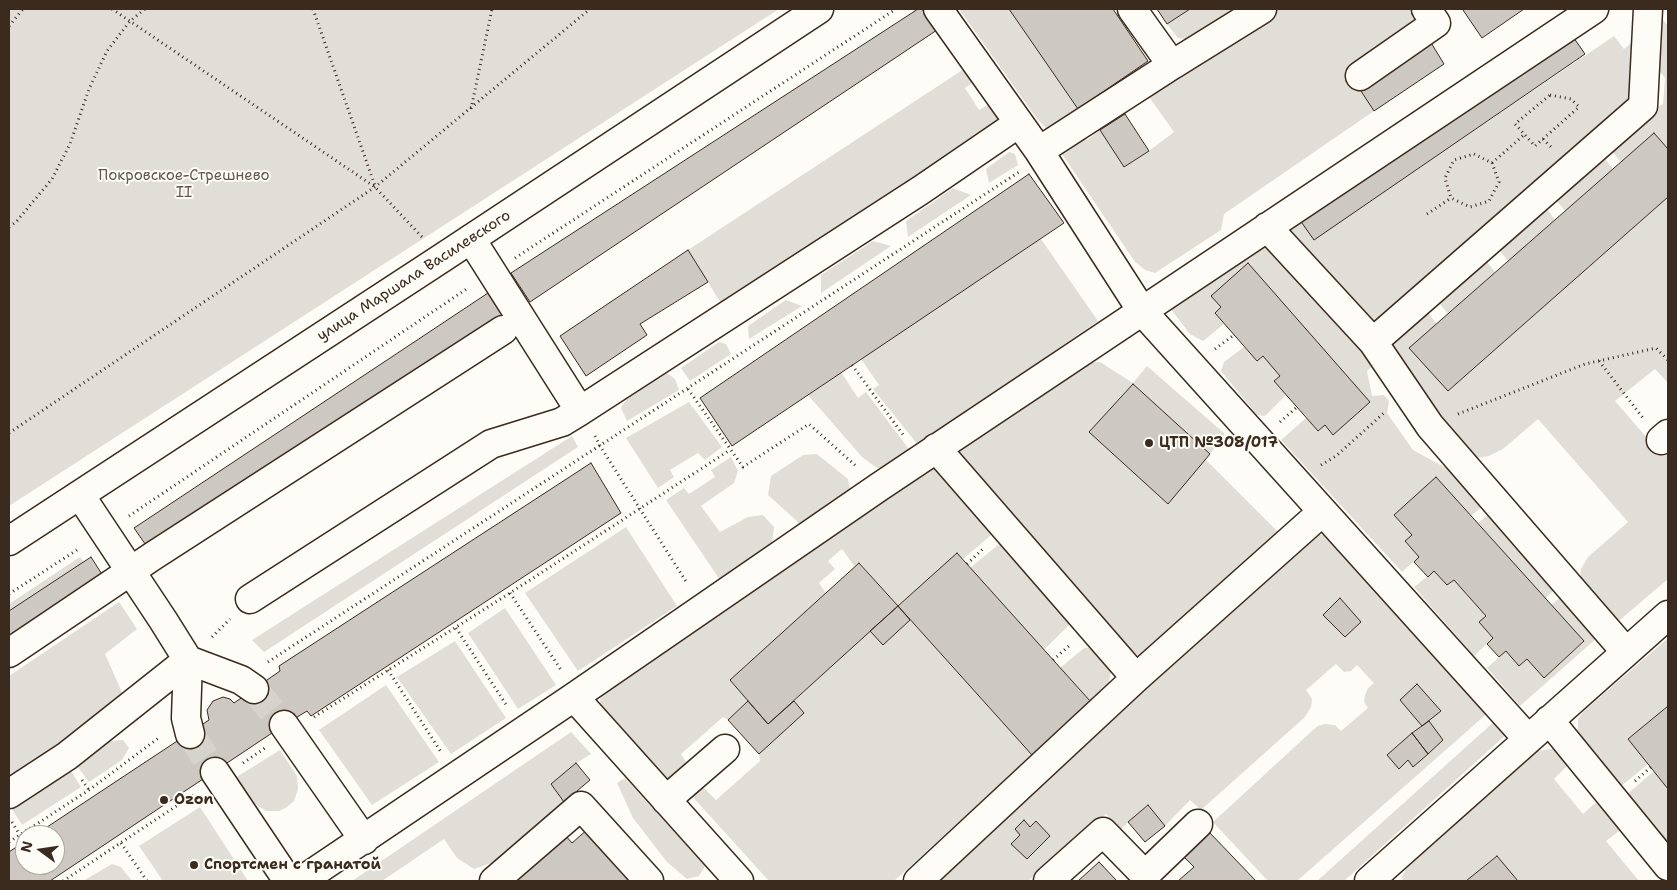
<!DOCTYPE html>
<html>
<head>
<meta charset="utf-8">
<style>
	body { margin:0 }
	#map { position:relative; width:1677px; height:890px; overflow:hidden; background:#fdfcf7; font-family:"Shantell Sans",sans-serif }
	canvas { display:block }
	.frame { position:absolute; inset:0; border:10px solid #3b2a1e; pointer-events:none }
	.north { position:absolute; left:15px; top:825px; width:50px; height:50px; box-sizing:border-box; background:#fdfcf7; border:1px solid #afa8a0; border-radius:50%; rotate:284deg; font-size:14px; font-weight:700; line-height:20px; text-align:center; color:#3b2a1e }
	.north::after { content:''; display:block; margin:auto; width:18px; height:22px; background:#3b2a1e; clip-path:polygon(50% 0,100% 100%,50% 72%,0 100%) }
</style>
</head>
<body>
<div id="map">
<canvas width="1677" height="890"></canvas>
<div class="frame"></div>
<div class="north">N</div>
</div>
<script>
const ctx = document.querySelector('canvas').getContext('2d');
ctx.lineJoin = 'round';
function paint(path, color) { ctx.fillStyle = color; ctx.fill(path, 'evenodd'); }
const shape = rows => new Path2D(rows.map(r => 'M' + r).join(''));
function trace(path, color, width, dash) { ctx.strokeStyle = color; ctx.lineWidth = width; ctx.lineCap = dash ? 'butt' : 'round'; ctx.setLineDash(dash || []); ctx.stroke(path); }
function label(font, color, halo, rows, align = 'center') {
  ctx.font = font + ' "Shantell Sans",sans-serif'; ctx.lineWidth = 4; ctx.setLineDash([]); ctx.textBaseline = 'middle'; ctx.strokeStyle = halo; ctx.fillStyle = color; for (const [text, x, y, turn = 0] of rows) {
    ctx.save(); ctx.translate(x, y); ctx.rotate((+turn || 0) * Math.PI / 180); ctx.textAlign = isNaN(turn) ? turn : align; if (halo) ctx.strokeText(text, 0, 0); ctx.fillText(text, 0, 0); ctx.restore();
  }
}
const green = shape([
	[9,9,779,9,9,506],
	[959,9,1009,9,1078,109,1144,64,1138,75,1060,126,1047,129,1037,119],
	[1190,9,1231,9,1231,10,1189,40,1178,38,1167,24],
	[1279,9,1414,9,1416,13,1415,24,1359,88,1374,111,1224,214,1221,230,1155,273,1145,270,1135,262,1062,154,1066,145,1083,135,1087,140,1100,130,1124,167,1149,151,1174,132,1147,94],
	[1661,17,1668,26,1668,149,1654,133,1621,162,1610,149,1644,114,1663,104,1665,78,1653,63],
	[1614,36,1624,49,1636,39,1631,102,1374,325,1286,226,1297,216,1314,239],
	[964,69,979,78,965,88,979,110,996,100,1004,110,999,122,722,305,688,250],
	[1009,152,1015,154,1018,165,989,183,986,169],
	[1601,154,1613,169,1565,211,1553,196],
	[953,188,971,195,908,237,906,221],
	[1668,197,1668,383,1655,369,1615,401,1661,454,1668,448,1668,579,1614,625,1580,579,1581,569,1588,557,1628,522,1538,419,1503,449,1489,456,1475,458,1461,449,1389,350,1395,331,1423,307,1437,324,1410,348,1448,391],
	[1544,205,1555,220,1508,261,1496,246],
	[1263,237,1373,357,1374,365,1367,371,1372,396,1384,395,1389,401,1387,413,1413,450,1455,473,1483,506,1471,516,1436,478,1412,535,1405,542,1419,557,1402,572,1281,440,1306,418,1318,431,1325,425,1333,435,1370,402,1211,296,1221,307,1215,313,1224,324,1203,341,1190,334,1164,300],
	[1041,239,1098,321,918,445,873,389,879,385,861,359],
	[873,241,891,246,821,293,821,275],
	[1483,257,1495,272,1448,314,1436,299],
	[786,300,802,306,749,339,748,326],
	[719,342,726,344,731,354,690,381,681,368],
	[1244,347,1257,361,1263,356,1280,376,1274,381,1286,395,1265,416,1257,415,1221,371,1224,362],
	[1100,362,1133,383,1147,366,1225,434,1210,454,1133,384,1089,432,1168,504,1205,459,1279,533,1141,658,1129,648,952,449,1083,363],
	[841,372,858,398,866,392,911,452,889,467,877,468,862,457,808,395],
	[667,373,675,379,679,390,627,421,621,408,626,400],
	[689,402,722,447,705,460,698,453,670,470,674,477,658,488,626,438],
	[572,436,578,447,264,652,252,640],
	[817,454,848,479,851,494,813,521,799,523,768,495,771,476,803,455],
	[731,457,738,471,734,483,701,506,720,532,748,517,763,515,774,527,772,543,720,580,666,500,684,488,689,494,715,477,711,470],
	[932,465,944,467,997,530,963,559,957,554,898,606,860,563,855,567,842,549,828,561,835,569,819,583,826,593,730,680,748,701,728,720,723,717,681,754,687,764,683,776,671,781,659,777,606,715,600,703,601,692],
	[1490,513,1555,589,1545,599,1478,523],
	[626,527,677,606,578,671,525,593],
	[1316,534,1333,537,1490,711,1297,881,1268,881,1213,822,1313,730,1318,726,1325,724,1335,725,1341,731,1368,708,1364,702,1365,695,1368,688,1374,683,1357,665,1351,671,1344,672,1336,664,1306,690,1312,699,1311,707,1305,717,1201,810,1190,800,1165,826,1147,805,1121,829,1106,814,1028,881,934,881],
	[1004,540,1075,619,1044,650,970,568],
	[80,557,84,562,9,611,9,604],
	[1434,571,1447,585,1454,580,1486,616,1479,622,1493,638,1474,656,1414,587],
	[1562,596,1598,637,1520,706,1487,668,1506,651,1519,666,1527,659,1544,677,1584,642,1551,605],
	[119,602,137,629,105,654,124,697,110,710,9,778,9,676],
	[505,608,556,685,518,709,468,633],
	[910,620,1032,755,894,881,769,881,691,795,702,786,716,800,760,761,759,754,804,713,794,701,870,631,883,645],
	[1668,638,1668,706,1628,739,1648,764,1619,788,1578,734,1578,719,1583,712],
	[455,641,506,718,451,754,397,677],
	[1096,647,1112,665,1108,687,1091,702,1060,668,1084,648],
	[386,685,439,762,372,805,319,730],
	[1497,719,1509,732,1344,881,1317,881],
	[571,732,591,754,576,763,551,784,564,802,497,861,474,869,457,858,444,839,382,881,352,881],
	[123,740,129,748,122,760,89,782,75,763,109,741],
	[1556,748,1572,761,1554,779,1583,814,1595,803,1604,800,1624,824,1619,831,1606,841,1639,881,1518,881,1497,856,1466,881,1403,881,1402,877,1406,869,1538,751],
	[280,750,297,776,298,789,294,801,287,807,279,811,266,811,255,804,235,778],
	[69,768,81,787,22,825,10,806],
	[1654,771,1668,789,1668,851,1625,796],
	[625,778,705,866,699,876,687,879,667,862,633,818,617,783],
	[200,807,248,881,163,881,139,846],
	[112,864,121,867,132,881,83,881]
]);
const building = shape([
	[918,9,922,9,937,30,530,302,511,273,918,9],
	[1009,9,1113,9,1148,61,1078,109,1009,9],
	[1157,9,1190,9,1167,24,1157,9],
	[1466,9,1524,9,1482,38,1463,10,1466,9],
	[1569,31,1585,54,1314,240,1297,216,1569,31],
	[1430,41,1444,64,1374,111,1359,88,1430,41],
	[1125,114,1149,151,1124,167,1100,130,1125,114],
	[1654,133,1668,149,1668,197,1448,391,1409,348,1654,133],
	[1029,174,1064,223,732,446,700,398,1029,174],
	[688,250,708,282,640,324,647,335,586,376,560,336,688,250],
	[1248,263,1370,402,1333,435,1325,425,1318,431,1274,381,1280,376,1263,356,1257,361,1215,313,1221,307,1211,296,1248,263],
	[488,293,504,317,150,551,134,528,488,293],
	[1133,384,1210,454,1168,504,1089,432,1133,384],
	[591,463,621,513,311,716,307,711,284,725,50,881,9,881,9,852,25,841,25,865,55,865,55,835,35,835,209,720,207,710,213,701,223,697,230,699,234,703,280,671,279,666,591,463],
	[1436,477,1584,641,1544,678,1527,659,1519,666,1506,651,1499,657,1487,644,1493,638,1479,622,1486,616,1454,580,1447,585,1434,571,1428,577,1414,562,1419,557,1405,541,1412,535,1394,515,1436,477],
	[957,553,1091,702,1032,755,898,606,957,553],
	[91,557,105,579,9,642,9,611,91,557],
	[859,563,898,606,768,724,730,680,859,563],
	[1340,598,1361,622,1345,637,1323,615,1340,598],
	[898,606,910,620,883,645,870,631,898,606],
	[1417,684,1441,711,1422,726,1400,700,1417,684],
	[748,701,768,724,794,701,804,713,759,754,728,720,748,701],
	[1668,706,1668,789,1628,739,1668,706],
	[1429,721,1443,740,1428,754,1412,733,1429,721],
	[1412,733,1428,754,1413,767,1408,760,1399,769,1387,755,1412,733],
	[576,763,590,780,564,802,551,784,576,763],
	[1148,805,1165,826,1145,842,1128,822,1148,805],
	[1024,820,1030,827,1036,821,1050,836,1027,859,1011,844,1020,835,1015,829,1024,820],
	[589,828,636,881,511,881,564,834,572,843,589,828],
	[1210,833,1256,881,1178,881,1194,867,1184,857,1210,833],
	[1497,856,1518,881,1466,881,1497,856],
	[1099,862,1117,881,1078,881,1099,862]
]);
const minorTunnel = shape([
	[254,689,284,725],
	[190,734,215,772]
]);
const path = shape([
	[112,9,375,187,422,237],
	[313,9,375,186],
	[9,26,23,9],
	[1550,95,1571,99,1579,107,1535,146,1515,124,1550,95],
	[471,109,492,9],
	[1543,139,1552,148],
	[1474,154,1492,163,1499,182,1489,201,1470,207,1451,198,1445,178,1454,160,1474,154],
	[1492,163,1525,134],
	[1427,214,1451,198],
	[9,227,16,222,52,179,70,144,89,89,107,51,130,21,145,9],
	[515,258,896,9],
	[1215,349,1234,335],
	[1599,361,1643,418],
	[852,365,904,436],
	[688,389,743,467,809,424,856,466],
	[1458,414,1585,364,1656,348,1668,360],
	[1280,422,1297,407],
	[9,433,375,187,590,9],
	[595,436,600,446,687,583],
	[1321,465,1336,456,1385,412],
	[129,516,468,288],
	[967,564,985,547],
	[510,593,561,670],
	[9,594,80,548],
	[456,628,507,706],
	[212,637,230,619],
	[1053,660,1070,645],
	[268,662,1019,172],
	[388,670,441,752],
	[314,717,510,593,730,450],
	[243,763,265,748],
	[82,780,89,790],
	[1635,781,1651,767],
	[12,822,20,835],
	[9,842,89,790,160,737],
	[121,843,147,881],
	[63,881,196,793]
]);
const minor = shape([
	[938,9,1039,151,1142,311,1528,739],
	[1132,9,1172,65,1262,9],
	[1360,76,1436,23,1426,9],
	[1039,151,1172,65],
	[1267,227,1373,342,1430,426,1626,652],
	[471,239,580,411,921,190,1019,123],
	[1373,342,1643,106,1648,9],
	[1661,440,1668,434],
	[936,448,1136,678],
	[80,495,163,620,188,660,186,718,190,734],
	[250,599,491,444,562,422,580,411],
	[9,653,153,556,503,330],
	[188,660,241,680,254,689],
	[574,697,739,881],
	[1549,720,1668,866],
	[284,725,364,840],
	[215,772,288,881],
	[9,794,67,756,188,660],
	[666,800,725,749],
	[301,881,574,697,879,487,1594,9],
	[494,881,581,806,649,881],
	[918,881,1136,678,1322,512],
	[1048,881,1103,832,1145,875,1198,824],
	[1369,881,1668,615]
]);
const major = shape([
	[9,541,442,258,819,9]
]);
const markers = [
	[1149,443,5,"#3b2a1e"],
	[164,800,5,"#3b2a1e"],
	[194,865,5,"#3b2a1e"]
];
const parkNames = [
	["Покровское-Стрешнево",184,176],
	["II",184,193]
];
const streetNames = [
	["улица Маршала Василевского",414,276,-33]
];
const poiNames = [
	["ЦТП №308/017",1159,443],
	["Ozon",174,800],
	["Спортсмен с гранатой",204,865]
];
paint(green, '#e1ded7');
paint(building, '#cdc8c2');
trace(building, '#3b2a1e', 1);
trace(minorTunnel, '#d6d2cc', 28, [28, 14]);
trace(minor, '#3b2a1e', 31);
trace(major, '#3b2a1e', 31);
trace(path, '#3b2a1e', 3, [1, 4]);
trace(minor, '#fdfcf7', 28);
trace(major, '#fdfcf7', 28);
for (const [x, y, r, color] of markers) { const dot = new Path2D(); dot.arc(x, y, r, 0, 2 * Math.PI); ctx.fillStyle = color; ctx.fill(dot); trace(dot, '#fdfcf7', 2); }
label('15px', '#64574c', '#fdfcf7', parkNames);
label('15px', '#3b2a1e', '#fdfcf7', streetNames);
label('bold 15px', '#3b2a1e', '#fdfcf7', poiNames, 'left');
</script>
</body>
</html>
